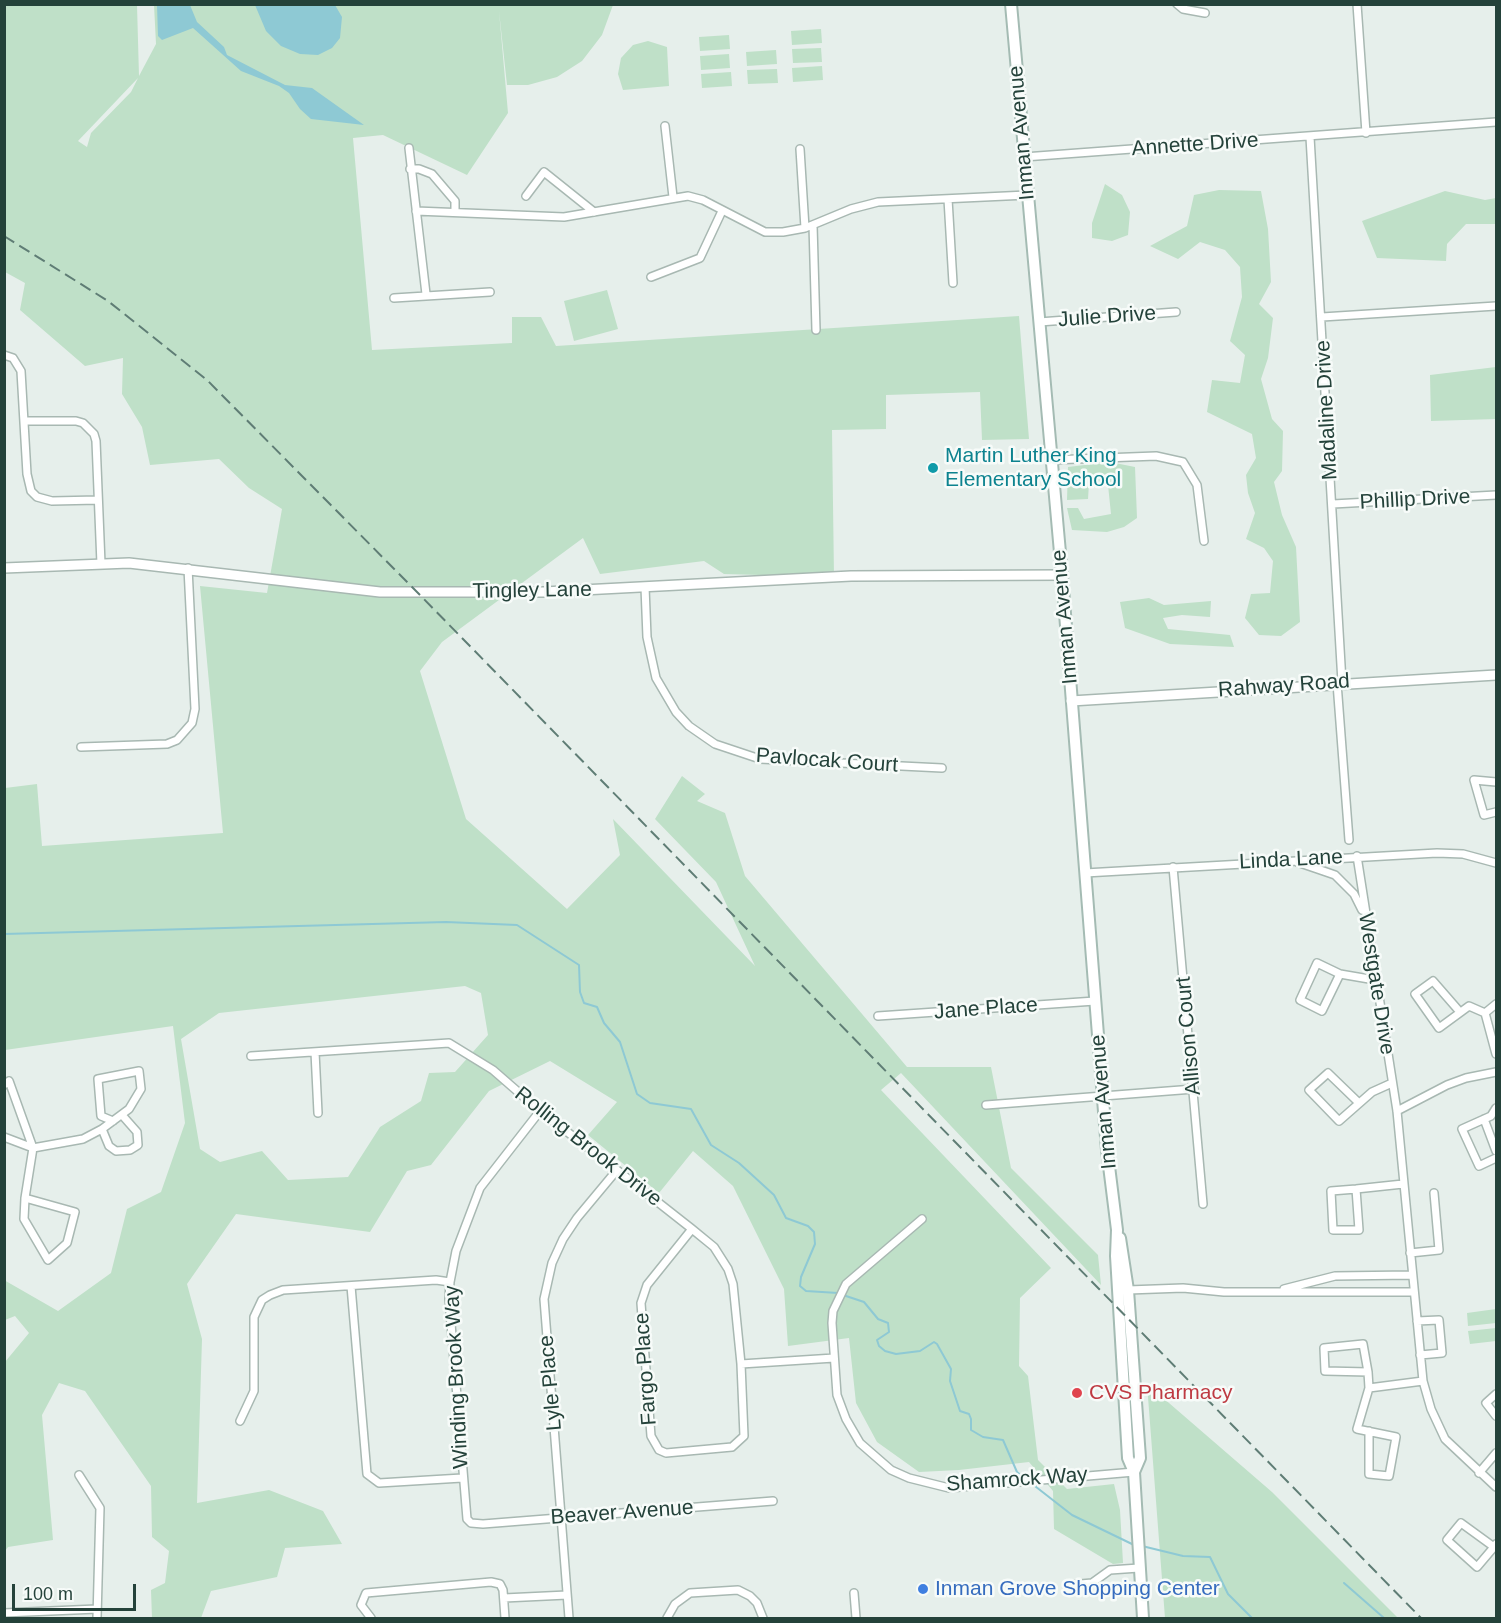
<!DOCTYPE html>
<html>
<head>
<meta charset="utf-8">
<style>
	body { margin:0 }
	#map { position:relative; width:1501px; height:1623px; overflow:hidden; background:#e6efeb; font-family:Helvetica,sans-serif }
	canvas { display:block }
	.frame { position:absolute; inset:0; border:6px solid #24423a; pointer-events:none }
	.scale { position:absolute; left:12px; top:1584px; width:124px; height:27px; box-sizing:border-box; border:3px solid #24423a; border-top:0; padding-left:8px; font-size:18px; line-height:21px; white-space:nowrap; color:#24423a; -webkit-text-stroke:4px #f7fbf9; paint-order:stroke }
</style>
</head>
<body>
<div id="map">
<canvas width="1501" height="1623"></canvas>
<div class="frame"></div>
<div class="scale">100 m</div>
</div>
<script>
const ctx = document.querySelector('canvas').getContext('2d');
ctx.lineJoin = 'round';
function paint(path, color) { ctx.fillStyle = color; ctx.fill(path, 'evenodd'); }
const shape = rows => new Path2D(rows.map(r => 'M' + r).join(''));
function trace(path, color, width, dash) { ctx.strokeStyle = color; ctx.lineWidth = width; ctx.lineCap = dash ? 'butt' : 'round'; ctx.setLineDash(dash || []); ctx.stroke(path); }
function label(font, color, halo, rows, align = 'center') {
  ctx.font = font + ' Helvetica,sans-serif'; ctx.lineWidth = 5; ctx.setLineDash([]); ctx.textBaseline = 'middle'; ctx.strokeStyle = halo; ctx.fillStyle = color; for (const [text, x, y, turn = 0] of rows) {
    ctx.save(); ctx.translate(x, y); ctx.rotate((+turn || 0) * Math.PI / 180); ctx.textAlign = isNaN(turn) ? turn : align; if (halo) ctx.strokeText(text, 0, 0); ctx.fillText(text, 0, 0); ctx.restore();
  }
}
const green = shape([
	[5,5,137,5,139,76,156,44,154,5,613,5,602,35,582,61,557,77,528,85,507,85,499,11,508,113,467,175,383,135,353,138,372,350,512,343,512,317,541,317,556,346,1019,316,1029,439,982,440,980,392,886,395,886,429,832,430,834,577,724,574,704,561,600,574,583,538,442,642,420,671,466,819,567,909,620,855,613,819,755,966,716,882,655,819,682,776,705,794,697,801,725,813,745,876,907,1067,991,1067,1011,1168,1098,1255,1101,1285,901,1073,881,1090,1051,1268,1020,1298,1019,1366,1028,1376,1038,1460,1067,1489,1114,1484,1120,1510,1123,1563,1113,1564,1054,1529,1053,1491,1029,1462,959,1470,919,1472,877,1442,856,1403,849,1338,788,1346,784,1289,733,1186,693,1151,659,1193,588,1135,617,1102,550,1061,489,1091,431,1165,407,1171,370,1232,236,1214,187,1284,202,1339,197,1503,269,1490,323,1511,342,1544,285,1548,277,1577,211,1591,201,1618,152,1618,151,1590,165,1583,169,1551,152,1537,151,1486,85,1391,59,1383,42,1415,53,1540,8,1547,5,1551,5,1362,29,1333,15,1316,5,1320,4,1280,58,1311,111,1273,127,1209,161,1192,185,1123,173,1026,5,1050,5,788,37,784,42,846,223,833,200,586,267,593,282,509,249,488,219,459,150,465,142,427,122,394,123,358,85,366,20,310,25,283,5,272],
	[138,78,131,92,91,133,87,147,78,141],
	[465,986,481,993,488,1035,455,1072,429,1073,421,1101,380,1127,348,1177,288,1180,262,1151,220,1162,200,1149,181,1039,219,1013],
	[821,29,822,43,792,45,791,31],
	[729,35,730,49,700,51,699,37],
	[648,41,667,47,669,86,623,90,618,74,621,58,633,45],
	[821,48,822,62,793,63,792,49],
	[776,50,777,64,747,66,746,52],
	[729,54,730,68,701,70,700,56],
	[822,66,823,80,793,82,792,68],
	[777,69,778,83,748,84,747,70],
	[731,72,732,86,702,88,701,74],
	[1105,184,1122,195,1130,212,1128,235,1112,241,1092,238,1092,223],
	[1219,190,1261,191,1268,229,1271,282,1259,304,1273,318,1268,358,1261,379,1272,419,1283,431,1282,471,1274,482,1282,515,1296,547,1300,622,1281,636,1259,635,1245,618,1251,594,1270,593,1273,561,1264,548,1246,539,1255,513,1248,493,1246,475,1256,458,1252,434,1207,412,1212,380,1240,383,1245,355,1230,341,1242,297,1240,267,1225,250,1200,242,1178,259,1150,246,1187,226,1194,195],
	[1445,191,1485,200,1496,198,1496,224,1466,224,1447,244,1446,261,1377,258,1362,221],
	[607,290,618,329,574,341,564,301],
	[1496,367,1496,419,1431,421,1430,375],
	[1110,462,1135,467,1137,518,1124,527,1107,532,1072,530,1067,508,1078,508,1084,519,1111,514,1108,485,1103,481,1089,483,1088,499,1067,500,1068,467],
	[1149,598,1164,605,1211,601,1210,617,1182,615,1163,618,1168,629,1230,635,1234,647,1170,644,1125,628,1120,602],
	[1496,1309,1496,1323,1468,1326,1467,1313],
	[1496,1328,1496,1341,1470,1344,1468,1331],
	[1147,1384,1272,1492,1398,1618,1165,1618]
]);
const water = shape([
	[157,5,190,5,197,22,224,47,227,55,285,85,312,88,364,125,311,119,300,109,289,93,279,86,241,71,193,28,162,40,158,36],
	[255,5,335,5,342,17,340,38,332,48,318,55,300,54,281,46,266,31]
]);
const stream = shape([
	[4,934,446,922,517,925,579,965,580,992,584,1003,597,1007,604,1023,620,1042,637,1094,650,1103,691,1109,711,1145,739,1163,774,1195,786,1218,808,1226,814,1232,815,1244,801,1277,800,1286,806,1291,838,1293],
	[843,1295,864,1302,878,1319,888,1323,889,1332,877,1340,879,1346,885,1351,896,1354,920,1351,934,1342,937,1344,951,1369,950,1381,960,1411,969,1414,971,1419,971,1430,983,1437,1003,1440,1017,1472,1027,1480],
	[1031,1483,1072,1515,1134,1545],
	[1142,1546,1183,1556,1210,1557,1228,1594,1252,1618],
	[1344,1583,1384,1618]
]);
const minor = shape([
	[1177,4,1183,9,1205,13],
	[1357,4,1366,133],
	[665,126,673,197],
	[1310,137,1342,682],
	[409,148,426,294],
	[800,149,805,228],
	[1024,157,1496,122],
	[410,169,419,169,432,174,455,201,455,212],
	[526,196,544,172,594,212],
	[948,199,953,283],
	[416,211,564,217,688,196,703,200,765,232,783,232,805,228,851,209,878,202,1027,195],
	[813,225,816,330],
	[651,277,700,258,722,211],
	[394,298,490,292],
	[1322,317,1496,306],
	[1039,322,1176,312],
	[4,355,13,358,21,371,27,474,31,491,37,497,52,501,98,500],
	[24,421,76,421,83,423,94,434,96,441,101,564],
	[1051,460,1156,456,1183,462,1197,485,1204,541],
	[1333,504,1496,495],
	[645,587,647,637,656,678,676,712,689,726,715,744,760,759,942,768],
	[1337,683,1349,840],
	[81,747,167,744,177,740,192,723,195,709,188,568],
	[1496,782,1474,780,1484,815,1496,812],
	[1357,856,1397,1111,1423,1381,1431,1409,1445,1439,1496,1487],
	[1297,862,1335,875,1354,894,1362,910],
	[1173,867,1203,1204],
	[1085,873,1437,853,1463,854,1496,863],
	[1340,974,1322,1011,1300,1000,1317,963,1340,974,1375,980],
	[1496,1004,1485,1013,1496,1054],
	[1460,1012,1433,981,1415,994,1439,1028,1469,1006,1485,1013],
	[878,1016,1095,1001],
	[315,1052,318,1113],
	[251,1056,449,1043,493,1070,540,1111,617,1170,692,1229,714,1247,728,1269,733,1284,741,1364,744,1436,732,1447,666,1453,659,1450,651,1436,641,1303,647,1285,692,1229],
	[4,1085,9,1081,33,1148,25,1198],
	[1358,1102,1328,1073,1309,1090,1339,1121,1372,1092,1392,1083],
	[986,1105,1194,1089],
	[1496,1108,1491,1116,1462,1129,1479,1166,1496,1158],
	[540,1111,480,1188,456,1251,450,1282,449,1299,467,1519,471,1523,483,1524,773,1501],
	[1397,1111,1447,1085,1466,1078,1496,1072],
	[1484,1119,1496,1151],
	[102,1129,109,1146,116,1151,130,1150,138,1145,137,1132,122,1115],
	[4,1137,33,1148,83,1139,102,1129,129,1109,141,1089,139,1071,98,1079,101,1116,113,1121],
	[1356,1189,1359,1230,1333,1230,1331,1191,1356,1189,1403,1184],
	[25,1198,75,1212,67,1243,48,1260,24,1219,25,1198],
	[922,1219,846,1284,833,1311,832,1323,837,1395,846,1419,860,1443,891,1470,909,1478,949,1488,1134,1472],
	[1410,1253,1439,1250,1434,1193],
	[351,1286,367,1474,379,1483,462,1478],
	[1284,1289,1335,1276,1412,1275],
	[1128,1290,1183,1288,1224,1292,1414,1292],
	[1417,1321,1439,1320,1442,1353,1420,1355],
	[741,1364,834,1358],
	[1368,1372,1325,1371,1324,1348,1363,1344,1368,1372,1369,1388,1423,1381],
	[1369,1388,1357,1429,1396,1437,1389,1476,1369,1474,1369,1431],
	[1496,1394,1486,1403,1496,1416],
	[240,1421,254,1391,254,1317,262,1300,270,1295,283,1290,436,1280,450,1282],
	[1479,1473,1496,1453],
	[79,1475,100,1508,97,1618],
	[1494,1547,1461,1523,1447,1540,1477,1567,1494,1547,1496,1544],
	[1069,1585,1092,1583,1110,1570,1139,1568],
	[854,1593,856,1618],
	[504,1598,567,1595],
	[4,1613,97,1609],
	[371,1618,361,1605,366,1593,491,1582,500,1584,503,1590,505,1618],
	[569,1618,544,1299,552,1263,563,1239,577,1218,617,1170],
	[667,1618,675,1604,690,1593,738,1590,750,1596,757,1603,763,1618]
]);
const tertiary = shape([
	[4,568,129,563,380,592,544,592,851,576,1062,575],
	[1071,701,1496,675]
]);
const secondary = shape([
	[1011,4,1062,575,1107,1150,1117,1230,1116,1256,1128,1458,1134,1472,1143,1618],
	[1120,1238,1128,1290,1140,1458,1134,1472]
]);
const rail = shape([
	[4,236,108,301,207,380,417,592,1421,1618]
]);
const markers = [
	[933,468,6,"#0f9aa8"],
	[1077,1393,6,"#e0444e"],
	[923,1589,6,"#3f7fe0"]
];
const streetNames = [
	["Inman Avenue",1022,133,-95],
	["Annette Drive",1195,145,-4],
	["Julie Drive",1107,317,-4],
	["Madaline Drive",1327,410,-93],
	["Phillip Drive",1415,500,-3],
	["Tingley Lane",532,591,-1],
	["Inman Avenue",1065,617,-95],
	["Rahway Road",1284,686,-4],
	["Pavlocak Court",827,761,4],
	["Linda Lane",1291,860,-3],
	["Westgate Drive",1376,984,81],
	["Jane Place",986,1009,-4],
	["Allison Court",1189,1036,-95],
	["Inman Avenue",1104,1102,-95],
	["Rolling Brook Drive",588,1147,38],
	["Fargo Place",646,1369,-94],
	["Winding Brook Way",457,1377,-93],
	["Lyle Place",551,1383,-95],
	["Shamrock Way",1017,1480,-4],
	["Beaver Avenue",622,1513,-4]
];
const cultureNames = [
	["Martin Luther King",945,456],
	["Elementary School",945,480]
];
const healthNames = [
	["CVS Pharmacy",1089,1393]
];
const shopNames = [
	["Inman Grove Shopping Center",935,1589]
];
paint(green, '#bfe0c8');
paint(water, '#8ec9d4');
trace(stream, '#8ec9d4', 2);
trace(minor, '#a8b8b2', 10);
trace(tertiary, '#a8b8b2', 12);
trace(secondary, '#a4bbb3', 14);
trace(minor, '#fff', 7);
trace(tertiary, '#fff', 9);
trace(secondary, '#fff', 10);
trace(rail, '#5f7d75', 2, [12, 6]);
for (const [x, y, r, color] of markers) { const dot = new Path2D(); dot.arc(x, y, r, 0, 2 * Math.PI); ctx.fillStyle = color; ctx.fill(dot); trace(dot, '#f7fbf9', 2); }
label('21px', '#24423a', '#f7fbf9', streetNames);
label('21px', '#0d838f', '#f7fbf9', cultureNames, 'left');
label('21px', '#be3a42', '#f7fbf9', healthNames, 'left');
label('21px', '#366cbe', '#f7fbf9', shopNames, 'left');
</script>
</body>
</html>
